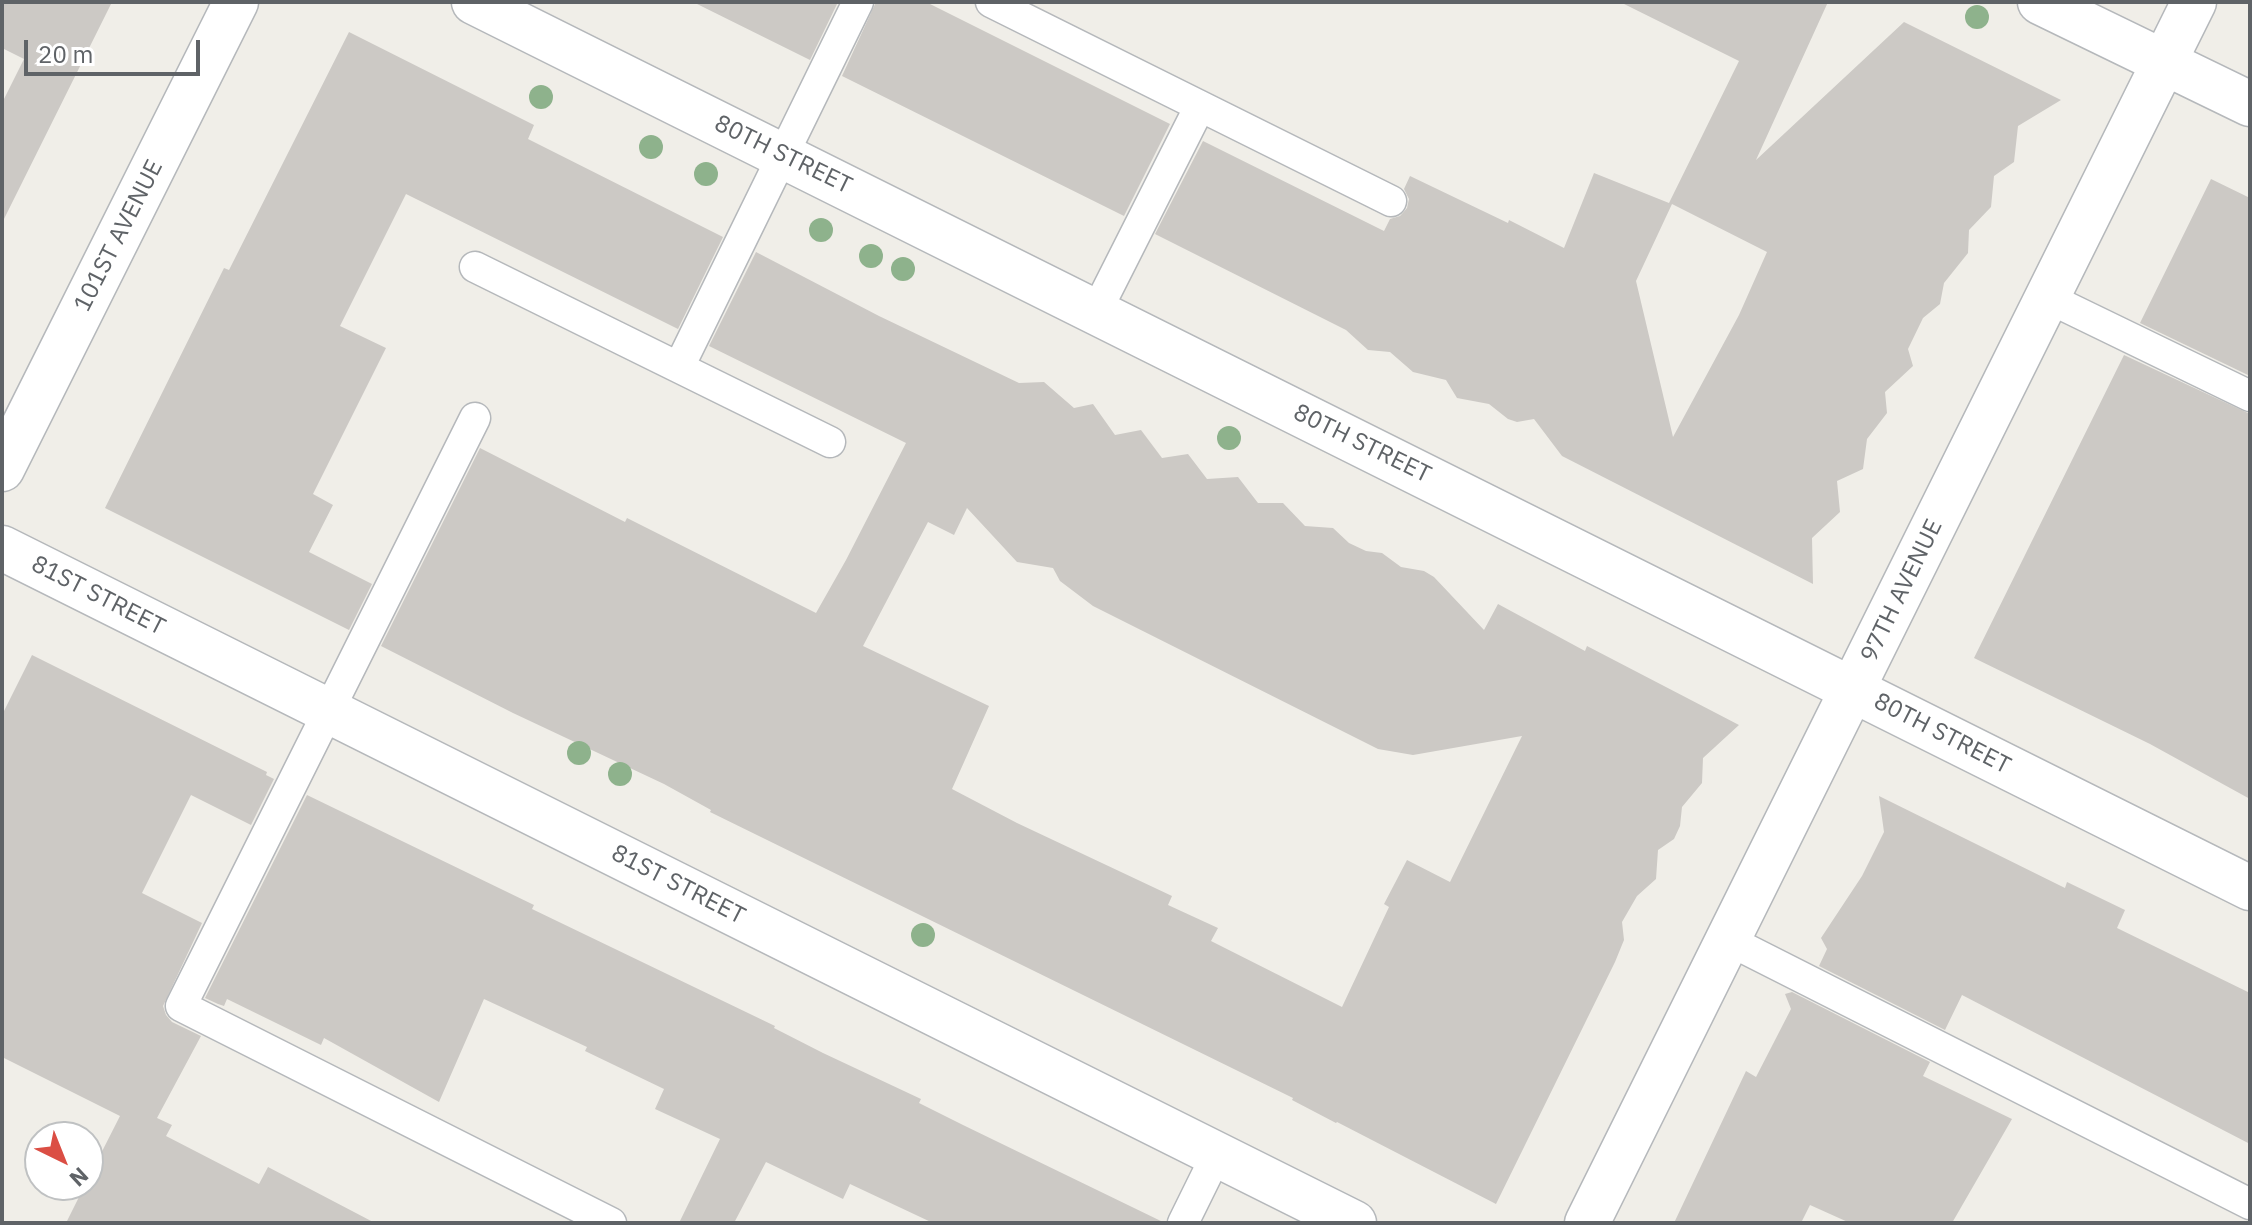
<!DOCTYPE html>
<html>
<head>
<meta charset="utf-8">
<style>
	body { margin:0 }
	#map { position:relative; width:2252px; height:1225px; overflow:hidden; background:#f0eee8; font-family:"IBM Plex Sans",sans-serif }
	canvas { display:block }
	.frame { position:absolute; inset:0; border:4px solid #5f6367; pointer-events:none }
	.north { position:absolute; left:24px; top:1121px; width:80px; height:80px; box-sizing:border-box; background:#fff; border:2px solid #bfc1c2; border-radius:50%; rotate:137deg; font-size:22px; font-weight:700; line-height:32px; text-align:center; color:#5f6367 }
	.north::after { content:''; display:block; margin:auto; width:28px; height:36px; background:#db4e44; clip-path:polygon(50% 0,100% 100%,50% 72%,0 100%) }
	.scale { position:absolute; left:24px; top:40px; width:176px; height:36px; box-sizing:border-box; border:4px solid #5f6367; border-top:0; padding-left:10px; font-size:24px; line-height:28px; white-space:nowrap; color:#5f6367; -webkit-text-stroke:6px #fff; paint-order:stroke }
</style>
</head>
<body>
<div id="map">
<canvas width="2252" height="1225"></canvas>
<div class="frame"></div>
<div class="north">N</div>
<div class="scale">20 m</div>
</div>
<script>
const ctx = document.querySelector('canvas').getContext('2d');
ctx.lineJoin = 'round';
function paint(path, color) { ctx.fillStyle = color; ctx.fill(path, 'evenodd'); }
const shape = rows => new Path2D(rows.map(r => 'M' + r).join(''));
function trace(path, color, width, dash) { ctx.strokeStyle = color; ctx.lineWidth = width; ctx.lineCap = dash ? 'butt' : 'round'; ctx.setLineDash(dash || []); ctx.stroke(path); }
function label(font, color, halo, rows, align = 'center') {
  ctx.font = font + ' "IBM Plex Sans",sans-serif'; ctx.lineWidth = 8; ctx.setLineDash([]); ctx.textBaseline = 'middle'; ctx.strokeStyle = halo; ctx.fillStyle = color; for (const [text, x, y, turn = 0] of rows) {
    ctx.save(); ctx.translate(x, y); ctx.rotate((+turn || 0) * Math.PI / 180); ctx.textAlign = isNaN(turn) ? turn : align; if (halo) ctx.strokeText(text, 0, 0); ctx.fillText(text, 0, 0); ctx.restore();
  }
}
const building = shape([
	[2,2,112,2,2,223,2,103,24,59,2,48],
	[693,2,838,2,810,60],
	[876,2,926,2,1170,124,1124,216,842,76],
	[1620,2,1828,2,1756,160,1904,22,2061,100,2018,126,2014,162,1994,176,1991,207,1969,230,1968,253,1944,283,1940,304,1923,318,1908,349,1913,366,1885,392,1887,413,1867,439,1863,469,1837,481,1840,512,1812,538,1813,584,1562,456,1534,419,1517,422,1508,419,1489,404,1457,398,1446,380,1413,372,1390,352,1368,350,1346,330,1155,234,1203,141,1384,231,1390,219,1400,216,1407,208,1409,199,1404,189,1410,176,1508,223,1509,220,1564,248,1594,173,1669,203,1739,61],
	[1672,204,1767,252,1739,315,1673,437,1636,281],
	[349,32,534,125,528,139,723,237,678,329,406,194,340,326,386,348,313,494,333,505,309,552,372,584,349,630,105,508,224,268,229,270],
	[2211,179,2250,198,2250,376,2140,323],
	[756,252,879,316,1019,383,1044,382,1074,408,1093,404,1115,435,1141,430,1162,458,1188,454,1207,479,1238,477,1258,503,1283,503,1305,526,1333,528,1349,543,1366,551,1382,553,1401,567,1424,571,1434,577,1484,630,1498,604,1585,651,1587,646,1739,725,1703,758,1702,783,1682,807,1680,826,1674,839,1658,850,1656,879,1637,896,1622,922,1624,940,1615,962,1496,1204,1337,1122,1336,1123,1292,1100,1293,1098,710,812,711,810,664,784,513,713,381,646,480,448,625,522,627,518,816,613,846,560,906,443,709,346],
	[967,508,1017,562,1053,568,1060,581,1093,606,1378,749,1413,755,1522,736,1450,882,1407,860,1384,904,1389,907,1342,1007,1211,941,1218,928,1168,905,1172,896,1017,823,952,789,989,706,863,646,928,522,954,535],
	[2124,355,2250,414,2250,799,2150,744,1974,658],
	[32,655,267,772,266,775,274,779,251,825,191,795,142,893,202,923,163,1006,166,1015,172,1022,201,1036,157,1118,172,1125,166,1136,259,1184,268,1167,375,1223,66,1223,85,1185,88,1185,88,1179,120,1116,2,1057,2,715],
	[307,795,534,905,532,909,775,1026,774,1028,823,1053,921,1099,919,1103,963,1125,1165,1223,933,1223,850,1184,843,1199,766,1162,734,1223,679,1223,720,1139,655,1109,664,1089,585,1051,587,1047,484,999,439,1102,324,1038,321,1045,227,999,224,1006,218,1004,205,998],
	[1879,796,2065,888,2067,882,2125,910,2117,928,2250,993,2250,1144,1962,995,1945,1030,1819,966,1827,949,1821,938,1862,876,1884,832],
	[1792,992,1930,1062,1923,1076,2012,1119,1952,1223,1850,1223,1810,1205,1801,1223,1674,1223,1746,1071,1756,1077,1791,1009,1785,994]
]);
const lane = shape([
	[991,2,1391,201],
	[475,267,830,442],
	[2048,298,2250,396],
	[1096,312,1200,106],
	[679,367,858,2],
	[475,418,181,1006,611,1223],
	[1728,940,2250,1204],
	[1183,1223,1217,1154]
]);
const street = shape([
	[474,2,2250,888],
	[2040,2,2250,104],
	[2,469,236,2],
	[2,548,1354,1223],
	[1587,1223,2194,2]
]);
const trees = [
	[1977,17],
	[541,97],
	[651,147],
	[706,174],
	[821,230],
	[871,256],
	[903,269],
	[1229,438],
	[579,753],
	[620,774],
	[923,935]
];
const streetNames = [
	["80TH STREET",783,155,26],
	["101ST AVENUE",119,236,-63],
	["80TH STREET",1362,444,26],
	["97TH AVENUE",1902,591,-64],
	["81ST STREET",98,596,27],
	["80TH STREET",1942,734,27],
	["81ST STREET",678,885,27]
];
paint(building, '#ccc9c5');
trace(lane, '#b5b8bb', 33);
trace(street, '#b5b8bb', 47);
trace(lane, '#fff', 30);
trace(street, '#fff', 44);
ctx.fillStyle = '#8eb28c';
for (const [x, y] of trees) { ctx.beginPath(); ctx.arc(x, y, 12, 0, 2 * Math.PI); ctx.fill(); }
label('24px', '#5f6367', '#fff', streetNames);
</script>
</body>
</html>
